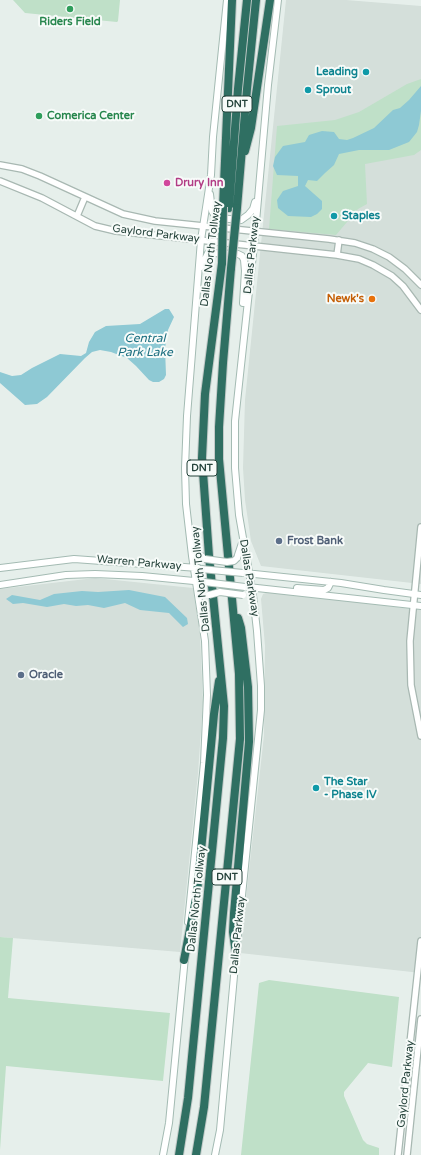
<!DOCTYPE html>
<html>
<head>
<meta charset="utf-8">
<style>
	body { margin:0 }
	canvas { display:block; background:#e6efeb }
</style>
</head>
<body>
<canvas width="421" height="1155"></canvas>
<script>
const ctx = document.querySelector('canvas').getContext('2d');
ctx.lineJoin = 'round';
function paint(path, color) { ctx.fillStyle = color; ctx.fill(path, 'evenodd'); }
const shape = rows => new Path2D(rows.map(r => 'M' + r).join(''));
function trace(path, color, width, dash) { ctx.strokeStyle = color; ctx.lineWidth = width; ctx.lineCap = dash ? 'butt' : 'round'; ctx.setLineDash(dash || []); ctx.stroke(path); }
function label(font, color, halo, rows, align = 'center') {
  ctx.font = font + ' "Varela Round",sans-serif'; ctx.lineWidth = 4; ctx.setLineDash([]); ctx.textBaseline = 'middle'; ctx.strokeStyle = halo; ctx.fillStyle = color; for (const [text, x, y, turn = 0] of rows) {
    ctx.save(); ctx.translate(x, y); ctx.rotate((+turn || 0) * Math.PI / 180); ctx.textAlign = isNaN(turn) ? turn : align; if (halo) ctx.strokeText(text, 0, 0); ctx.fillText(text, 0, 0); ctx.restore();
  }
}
const built = shape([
	[286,0,346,0,421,6,421,584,261,566,251,541,245,500,243,468,245,400],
	[95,578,193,588,200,635,203,702,198,773,180,952,0,937,0,589],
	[269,592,421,610,421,973,240,953,264,735,265,646,261,599,263,594]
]);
const green = shape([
	[13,0,120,0,118,21,117,22,25,13],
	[421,79,421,150,414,155,365,164,367,204,358,209,336,235,269,229,277,126,335,120,359,112,407,84],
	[0,937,13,938,8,998,170,1013,163,1081,6,1066,0,1150],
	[269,980,399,997,392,1067,368,1063,344,1092,344,1096,363,1140,367,1144,379,1148,379,1155,241,1155,259,983]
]);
const water = shape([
	[421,86,421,111,419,125,417,132,409,142,389,150,359,150,339,154,334,165,325,173,317,181,308,180,305,186,322,201,322,209,317,214,311,217,288,216,278,208,277,200,283,191,298,186,298,176,277,175,273,166,275,157,283,146,305,142,309,135,322,131,334,132,339,139,347,140,353,138,374,128,393,110,400,108,409,100],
	[165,309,169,309,174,317,168,330,165,348,166,375,164,379,159,382,153,382,149,380,136,366,127,358,111,352,100,350,92,352,85,358,47,397,37,404,25,405,0,383,0,372,12,376,21,375,32,368,60,354,81,356,86,353,89,342,95,332,106,326,140,324],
	[129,590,165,597,187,618,188,624,183,627,169,613,140,610,125,603,104,608,88,605,76,606,64,604,47,607,23,603,13,604,6,599,12,595,40,600,54,594,82,591,98,592]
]);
const tertiary = shape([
	[0,165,22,169,40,176,123,214,155,221,329,239,355,243,373,249,389,257,405,269,421,285],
	[0,181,42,198,95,226,116,231,337,255,359,259,373,265,392,276,403,286,421,310],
	[77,216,85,197],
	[337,255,339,240],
	[421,527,410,641,411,685,421,736],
	[398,1155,421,941],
	[407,1155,421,1019]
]);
const secondary = shape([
	[210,194,212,211,215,216,218,218,241,220,248,215,253,209,255,202],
	[201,267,208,253,238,254,242,256,244,260,245,271,243,303],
	[192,548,205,559],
	[237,558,242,543],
	[0,568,74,559,198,568],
	[245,573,341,583,384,590,421,595],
	[0,585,66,575,95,574,142,576,204,582],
	[248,587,421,606],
	[297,588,324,590,328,588,331,582],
	[188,922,204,763,207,695,205,641,192,556,186,504,185,468,187,416,201,240,211,175,213,137,227,0],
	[163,1155,169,1123,185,957],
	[215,1155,220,1130,236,954,261,710,261,686,257,631,253,595,239,515,235,468,235,421,254,245,268,85,278,0]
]);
const motorway = shape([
	[245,151,251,128,270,0],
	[223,207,232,0],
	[229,208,238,89,247,0],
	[237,208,247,89,256,0],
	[236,954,233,932,234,913,249,742,248,687,241,628,238,618],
	[184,960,197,893,214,714,219,681],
	[179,1155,188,1098,223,738,224,706,209,556,202,458,205,394,222,263],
	[196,1155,204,1107,240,739,239,674,219,459,219,427,223,363,231,268]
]);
const secondaryBridge = shape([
	[205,559,227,562,234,561,237,558],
	[201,569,243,573],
	[204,582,245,587],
	[209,595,220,592,243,595]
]);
const motorwayBridge = shape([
	[222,263,223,207],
	[231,268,237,208]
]);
const markers = [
	[70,9,4,"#2e9e5b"],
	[366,72,4,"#0f9aa8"],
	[308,90,4,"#0f9aa8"],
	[39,116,4,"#2e9e5b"],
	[167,183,4,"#d1479c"],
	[334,216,4,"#0f9aa8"],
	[372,299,4,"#e8710a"],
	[279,541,4,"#5c6f8a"],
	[21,675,4,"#5c6f8a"],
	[316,788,4,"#0f9aa8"]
];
const shields = [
	[237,104,30],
	[202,468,30],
	[227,877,30]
];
const shieldNames = [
	["DNT",237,104],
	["DNT",202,468],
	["DNT",227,877]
];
const leisureNames = [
	["Riders Field",70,22],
	["Comerica Center",47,116,"left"]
];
const cultureNames = [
	["Leading",358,72,"right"],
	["Sprout",316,90],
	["Staples",342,216],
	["The Star",324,782],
	["- Phase IV",324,795]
];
const hotelNames = [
	["Drury Inn",175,183]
];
const streetNames = [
	["Gaylord Parkway",156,234,7],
	["Dallas North Tollway",211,254,-83],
	["Dallas Parkway",252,255,-84],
	["Warren Parkway",139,563,5],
	["Dallas Parkway",249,578,81],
	["Dallas North Tollway",201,579,-96],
	["Dallas North Tollway",197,899,-84],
	["Dallas Parkway",238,935,-84],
	["Gaylord Parkway",406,1084,-84]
];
const foodNames = [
	["Newk's",364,299]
];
const serviceNames = [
	["Frost Bank",287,541],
	["Oracle",29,675]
];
const waterNames = [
	["Central",145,339],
	["Park Lake",145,353]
];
paint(built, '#d4dfda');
paint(green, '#bfe0c8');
paint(water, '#8ec9d4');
trace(tertiary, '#a8b8b2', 8);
trace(secondary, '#a4bbb3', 8);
trace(motorway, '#c2cac8', 10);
trace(tertiary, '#fff', 5.5);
trace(secondary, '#fff', 6);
trace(motorway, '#2f6f62', 8);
trace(secondaryBridge, '#a4bbb3', 8, []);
trace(motorwayBridge, '#c2cac8', 10, []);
trace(secondaryBridge, '#fff', 6);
trace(motorwayBridge, '#2f6f62', 8);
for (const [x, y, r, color] of markers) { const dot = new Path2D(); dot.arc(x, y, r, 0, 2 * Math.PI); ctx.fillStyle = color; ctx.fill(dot); trace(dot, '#f7fbf9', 1.5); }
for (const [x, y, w] of shields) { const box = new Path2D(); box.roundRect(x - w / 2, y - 8, w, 16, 3); ctx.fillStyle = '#f7fbf9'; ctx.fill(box); trace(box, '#24423a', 1); }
label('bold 10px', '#24423a', null, shieldNames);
label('bold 11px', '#27864d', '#f7fbf9', leisureNames);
label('bold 11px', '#0d838f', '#f7fbf9', cultureNames, 'left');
label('bold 11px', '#b23c85', '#f7fbf9', hotelNames, 'left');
label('11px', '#24423a', '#f7fbf9', streetNames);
label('bold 11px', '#c56008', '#f7fbf9', foodNames, 'right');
label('bold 11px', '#4e5e75', '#f7fbf9', serviceNames, 'left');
label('italic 12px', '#1c6f80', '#f7fbf9', waterNames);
</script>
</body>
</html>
